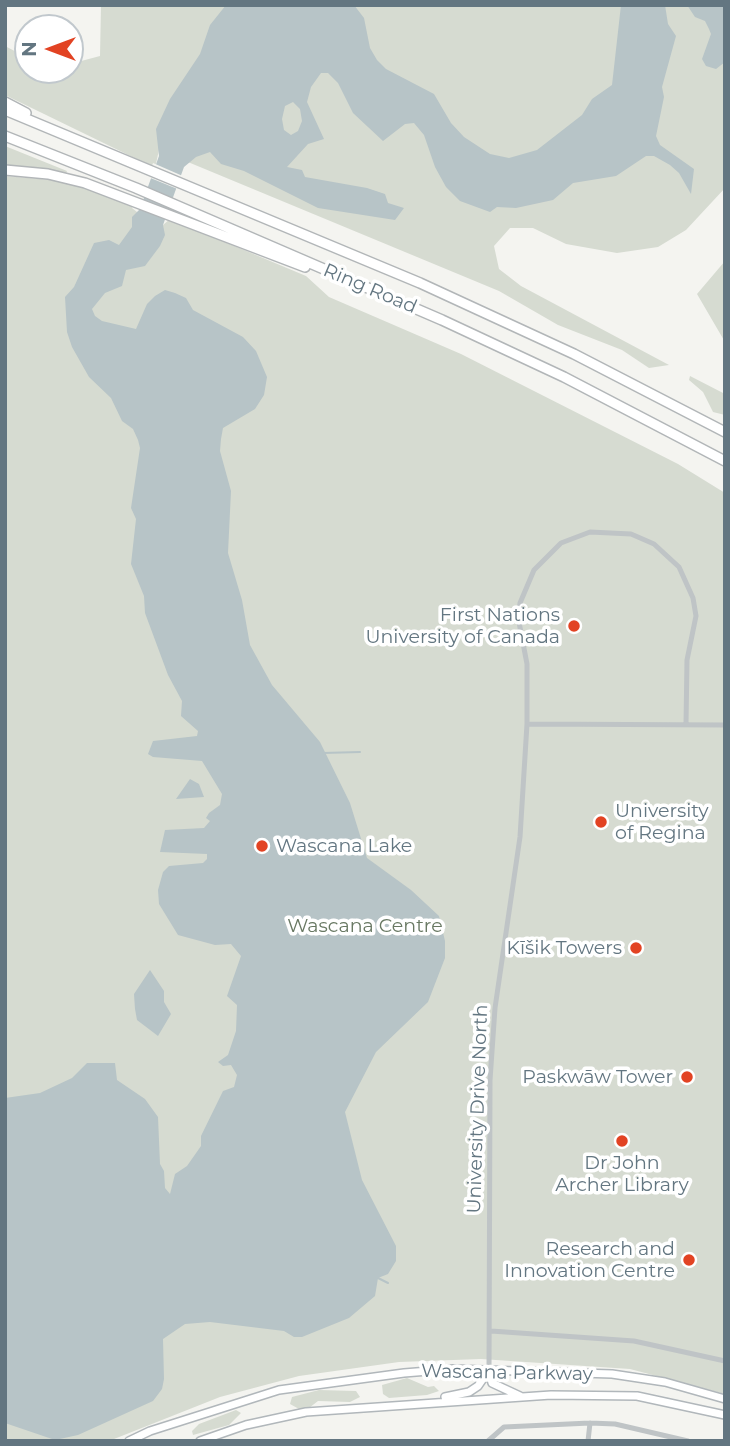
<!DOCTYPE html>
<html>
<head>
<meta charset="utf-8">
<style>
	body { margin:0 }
	#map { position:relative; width:730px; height:1446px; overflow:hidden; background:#f4f4f0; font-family:Montserrat,sans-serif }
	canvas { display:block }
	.frame { position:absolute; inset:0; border:7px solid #637681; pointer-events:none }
	.north { position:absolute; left:14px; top:14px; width:70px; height:70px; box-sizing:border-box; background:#fff; border:2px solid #c1c8cd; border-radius:50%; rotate:270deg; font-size:19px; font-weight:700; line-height:28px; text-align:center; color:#637681 }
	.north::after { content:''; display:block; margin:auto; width:24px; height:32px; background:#e24323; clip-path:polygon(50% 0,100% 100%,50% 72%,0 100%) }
</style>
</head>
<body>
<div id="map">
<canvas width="730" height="1446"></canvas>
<div class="frame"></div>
<div class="north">N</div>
</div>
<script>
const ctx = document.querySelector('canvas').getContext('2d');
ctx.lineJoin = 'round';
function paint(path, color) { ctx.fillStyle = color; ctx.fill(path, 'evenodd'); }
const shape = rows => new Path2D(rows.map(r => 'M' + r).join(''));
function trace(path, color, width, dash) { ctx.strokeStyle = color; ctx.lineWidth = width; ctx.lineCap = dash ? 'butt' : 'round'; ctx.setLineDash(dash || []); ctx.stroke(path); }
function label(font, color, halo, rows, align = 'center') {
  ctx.font = font + ' Montserrat,sans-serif'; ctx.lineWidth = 7; ctx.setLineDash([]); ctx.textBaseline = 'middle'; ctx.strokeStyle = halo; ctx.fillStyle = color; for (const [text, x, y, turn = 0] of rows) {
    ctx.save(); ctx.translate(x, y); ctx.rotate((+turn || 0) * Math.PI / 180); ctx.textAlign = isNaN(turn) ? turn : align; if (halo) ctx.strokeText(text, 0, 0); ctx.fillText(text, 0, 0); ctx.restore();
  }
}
const green = shape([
	[101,5,725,5,725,188,686,230,658,247,617,253,566,244,533,228,510,228,494,246,499,269,521,286,669,365,649,368,622,350,558,325,499,291,159,150,155,168,5,95,5,46,28,58,28,70,70,70,70,64,100,56],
	[5,146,67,171,65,176,5,166],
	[5,176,63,181,87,188,133,205,132,208,137,212,163,225,170,219,306,276,329,297,461,354,678,464,725,493,725,1394,630,1369,481,1359,399,1362,299,1376,220,1397,109,1441,5,1441],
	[725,261,725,342,697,294],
	[690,376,725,394,725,415,713,412,703,392,689,380],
	[407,1378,428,1387,434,1386,439,1391,427,1395,389,1398,383,1394,382,1385],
	[319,1390,356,1391,360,1397,350,1402,318,1401,309,1408,299,1409,290,1404,292,1397],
	[236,1410,241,1413,229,1425,193,1435,192,1431,199,1424]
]);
const water = shape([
	[226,5,354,5,364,18,370,48,377,60,386,69,434,94,451,123,464,137,490,154,509,158,537,150,582,115,592,99,612,85,621,5,665,5,668,24,676,36,662,87,664,97,656,136,660,145,694,169,691,194,679,173,670,165,654,156,646,156,616,176,573,183,553,200,516,208,497,207,490,212,460,201,446,187,435,167,424,135,414,123,405,124,383,141,353,113,338,83,328,73,321,73,311,87,307,102,324,139,308,144,287,167,302,170,305,177,367,188,385,194,388,203,404,208,395,220,318,208,244,171,221,164,210,152,196,157,184,167,163,225,165,235,160,246,145,266,126,270,122,286,105,293,92,309,95,316,102,321,136,329,147,304,155,296,165,290,175,293,186,298,193,310,243,337,256,351,267,377,264,395,255,409,223,428,221,439,220,451,231,491,228,553,242,600,250,645,272,685,320,742,350,803,367,858,411,890,439,916,445,941,445,958,428,1002,376,1052,345,1112,362,1180,396,1246,396,1261,388,1274,378,1278,375,1296,349,1318,302,1337,294,1337,284,1331,210,1322,185,1324,163,1339,164,1379,162,1389,153,1401,78,1435,55,1440,5,1423,5,1098,40,1093,72,1078,87,1063,115,1063,117,1080,145,1099,158,1117,160,1164,164,1171,165,1188,170,1194,175,1174,187,1166,201,1146,201,1136,223,1091,234,1087,237,1075,231,1065,223,1066,218,1062,228,1055,236,1031,237,1005,227,996,241,956,231,944,215,945,178,935,159,904,158,890,163,872,169,866,203,863,207,859,207,854,160,852,165,830,204,828,210,821,206,818,209,813,220,805,222,794,202,761,153,757,148,754,153,741,197,736,198,731,181,716,182,701,168,675,145,613,144,596,131,564,136,519,131,508,140,448,138,440,133,429,122,421,111,398,89,377,72,347,67,332,65,297,74,287,94,243,109,240,119,245,132,227,132,217,140,209,159,156,156,129,170,99,200,54,210,25],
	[293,102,300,109,302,121,298,131,291,135,284,130,282,119,285,106],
	[687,5,725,5,725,62,716,69,706,66,702,59,711,34,709,29,705,21,695,17],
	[190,779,199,784,204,797,176,799],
	[150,970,164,991,164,1002,171,1014,158,1036,137,1020,135,1009,134,994]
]);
const pier = shape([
	[153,163,185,177,180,190,148,177]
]);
const stream = shape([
	[323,753,360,752],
	[378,1278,388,1283]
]);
const street = shape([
	[527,724,725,725],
	[491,1331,634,1341,725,1361],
	[489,1370,490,1080,495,1008,520,837,527,724,527,664,518,617,520,603,534,570,561,543,590,532,631,534,654,544,679,567,693,598,696,616,687,660,686,725],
	[488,1441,504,1427,590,1423,615,1424,688,1441],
	[588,1441,590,1423]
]);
const secondary = shape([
	[489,1371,492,1383,520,1396],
	[445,1397,469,1392,478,1386,489,1370],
	[129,1441,150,1431,279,1390,404,1373,453,1369,612,1374,665,1382,725,1399],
	[200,1441,246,1425,306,1412,551,1395,637,1396,725,1415]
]);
const highway = shape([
	[5,102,26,113],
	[5,110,420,283,574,354,725,432],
	[5,136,136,188,442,320,564,377,725,461],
	[5,170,48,174,85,183,305,267]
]);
const markers = [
	[574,626,7,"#e24323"],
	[601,822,7,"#e24323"],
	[262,846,7,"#e24323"],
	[636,948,7,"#e24323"],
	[687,1077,7,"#e24323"],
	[622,1141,7,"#e24323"],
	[689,1260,7,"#e24323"]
];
const streetNames = [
	["Ring Road",370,289,23],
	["University Drive North",478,1109,-88],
	["Wascana Parkway",507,1373,1]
];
const poiNames = [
	["First Nations",560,615],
	["University of Canada",560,637],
	["University",615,811,"left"],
	["of Regina",615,833,"left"],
	["Wascana Lake",276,846,"left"],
	["Kīšik Towers",622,948],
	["Paskwāw Tower",673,1077],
	["Dr John",622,1163,"center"],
	["Archer Library",622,1185,"center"],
	["Research and",675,1249],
	["Innovation Centre",675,1271]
];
const parkNames = [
	["Wascana Centre",365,926]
];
paint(green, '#d6dbd1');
paint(water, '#b7c4c7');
paint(pier, '#f4f4f0');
trace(stream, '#b7c4c7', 2);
trace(secondary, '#b1b7bb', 10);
trace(highway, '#b2b6b8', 12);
trace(street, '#bfc4c6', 5);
trace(secondary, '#fff', 7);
trace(highway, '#fff', 9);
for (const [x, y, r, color] of markers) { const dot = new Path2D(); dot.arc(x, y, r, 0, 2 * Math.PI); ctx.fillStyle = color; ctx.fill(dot); trace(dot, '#fff', 2.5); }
label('19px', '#637681', '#fff', streetNames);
label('19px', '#637681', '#fff', poiNames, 'right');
label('19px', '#687862', '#fff', parkNames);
</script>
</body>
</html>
